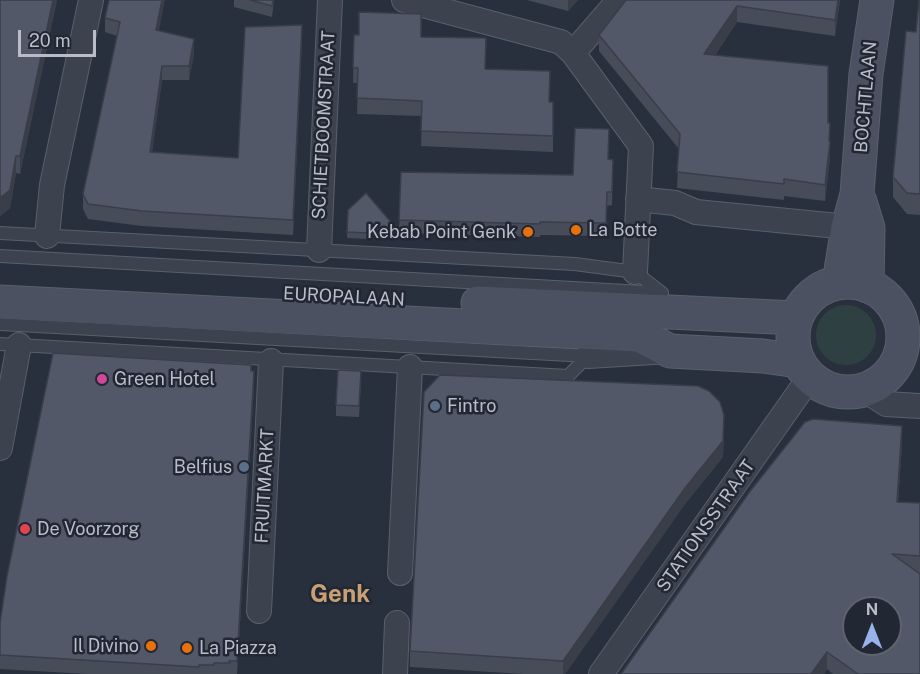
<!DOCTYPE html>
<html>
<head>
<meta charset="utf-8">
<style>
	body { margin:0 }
	#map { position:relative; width:920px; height:674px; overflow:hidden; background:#29303d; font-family:"Public Sans",sans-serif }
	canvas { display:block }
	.north { position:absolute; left:842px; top:596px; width:60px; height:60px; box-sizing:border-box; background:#212733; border:2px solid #5e636f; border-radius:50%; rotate:0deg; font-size:16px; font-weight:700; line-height:24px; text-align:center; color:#b9bdc8 }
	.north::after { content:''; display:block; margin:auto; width:21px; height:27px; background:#9ab2ec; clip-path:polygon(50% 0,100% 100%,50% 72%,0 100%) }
	.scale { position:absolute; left:18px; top:30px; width:78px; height:27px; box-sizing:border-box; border:3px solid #b9bdc8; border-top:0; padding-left:8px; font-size:18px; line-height:21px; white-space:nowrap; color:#b9bdc8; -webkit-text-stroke:4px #212733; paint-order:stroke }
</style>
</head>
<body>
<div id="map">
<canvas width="920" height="674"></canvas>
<div class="north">N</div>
<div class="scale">20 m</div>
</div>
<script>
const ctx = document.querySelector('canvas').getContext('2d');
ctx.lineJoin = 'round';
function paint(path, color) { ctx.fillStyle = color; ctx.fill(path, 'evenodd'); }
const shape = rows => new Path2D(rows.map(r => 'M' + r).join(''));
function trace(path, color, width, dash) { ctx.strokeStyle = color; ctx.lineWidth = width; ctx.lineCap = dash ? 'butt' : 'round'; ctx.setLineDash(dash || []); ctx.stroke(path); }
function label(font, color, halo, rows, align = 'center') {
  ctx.font = font + ' "Public Sans",sans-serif'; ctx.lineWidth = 5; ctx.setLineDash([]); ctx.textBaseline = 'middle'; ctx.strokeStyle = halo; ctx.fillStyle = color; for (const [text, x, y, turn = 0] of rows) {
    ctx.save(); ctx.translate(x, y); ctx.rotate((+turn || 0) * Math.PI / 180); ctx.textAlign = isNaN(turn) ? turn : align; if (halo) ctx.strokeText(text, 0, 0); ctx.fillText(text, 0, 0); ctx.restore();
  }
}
const green = shape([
	'816 335a30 30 0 1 1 60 0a30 30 0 1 1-60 0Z'
]);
const lane = shape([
	[0,233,575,264,635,272,662,293],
	[0,256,662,293],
	[0,324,588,356],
	[0,344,568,376,588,356]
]);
const street = shape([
	[404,0,561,42,573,53,641,146,635,272],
	[573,53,619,0],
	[638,199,675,203,696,212,848,227],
	[47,236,52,185,91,0],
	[319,250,330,0],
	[588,356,670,351],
	[865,390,886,404,920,406],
	[0,448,19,345],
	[400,573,410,367],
	[259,611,271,361],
	[395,674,397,623],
	[601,674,810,377]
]);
const secondary = shape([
	[860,202,868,228,867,286],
	'793 337a55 55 0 1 1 110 0a55 55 0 1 1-110 0Z',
	[839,283,848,227,857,194,866,74,877,0],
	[0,302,639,335,670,351,763,356,798,361],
	[478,303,796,318]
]);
const wall = shape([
	[0,0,57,0,20,174,16,173,10,208,0,216],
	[234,0,274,0,272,17,234,7],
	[527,0,578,0,568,11],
	[626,0,840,0,835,36,737,22,715,55,828,123,830,123,830,158,825,201,784,196,784,200,677,188,679,149,599,51,599,35],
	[920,0,920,215,907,214,893,197,893,177,916,32],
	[105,18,159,31,194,54,189,80,162,80,152,152,238,158,302,40,293,235,142,226,88,219,83,209,83,194,117,36,105,32],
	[354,35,421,37,485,69,550,102,553,102,553,152,421,146,422,116,357,114,358,83,353,83],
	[608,159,613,160,612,205,607,206,606,236,540,235,540,237,399,233,401,172,573,175],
	[348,210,396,228,396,233,368,233,368,239,347,238],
	[251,371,254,385,237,674,87,674,0,669,0,623],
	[361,382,359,417,336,416,336,405],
	[724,431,723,457,685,504,565,674,523,674,410,667,410,651],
	[902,444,898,502,920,503,920,674,833,674,827,669,824,674,621,674]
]);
const shadedWall = shape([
	[53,0,57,0,20,174,20,156],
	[162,0,165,0,156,45,156,30],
	[568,0,578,0,568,11],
	[838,0,840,0,835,36,835,20],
	[737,6,737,22,704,70,704,54],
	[302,25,302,40,293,235,293,220],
	[194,39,194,54,189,80,189,66],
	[162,66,162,80,150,167,150,152],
	[830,123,830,158,825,201,825,185],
	[16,156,16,173,10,208,0,216,0,198],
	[254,371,254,385,237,674,237,661],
	[724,415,723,457,685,504,565,674,563,674,563,661],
	[902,426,902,444,897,520,897,502],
	[827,652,827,669,824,674,811,674]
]);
const building = shape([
	[0,0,53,0,20,156,16,156,10,190,0,198,0,0],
	[109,0,162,0,156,30,194,39,189,66,162,66,150,152,238,158,245,27,302,25,293,220,142,211,88,204,83,194,120,22,105,18,109,0],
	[250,0,273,0,272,6,250,0],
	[626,0,838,0,835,20,737,6,704,54,828,66,828,123,830,123,829,141,830,142,825,185,784,179,784,184,677,172,680,134,599,35,626,0],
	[919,0,920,0,920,194,907,193,893,177,906,31,916,32,919,0],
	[359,12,421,14,421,37,486,38,485,69,550,71,549,102,553,102,553,136,421,131,422,101,357,98,358,68,353,68,354,35,359,35,359,12],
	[575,128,609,129,608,159,613,160,612,192,607,192,606,223,540,222,540,224,399,220,401,172,573,175,575,128],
	[366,193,396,228,368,227,368,233,347,232,348,210,366,193],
	[53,353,251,365,251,371,254,371,237,661,229,661,230,663,214,663,214,665,199,665,199,667,0,655,0,623,7,576,53,353],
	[338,370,361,371,359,406,336,405,338,370],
	[440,375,698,386,709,391,720,402,724,415,723,441,685,488,563,661,410,651,424,392,440,375],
	[813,419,902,426,897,502,920,503,920,556,892,554,920,574,920,674,858,674,827,652,811,674,621,674,751,490,805,422,813,419],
	[854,608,890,608,890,644,854,644,854,608]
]);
const markers = [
	[576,230,6,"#e8710a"],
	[528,232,6,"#e8710a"],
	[102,379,6,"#d1479c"],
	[435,406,6,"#5c6f8a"],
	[244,467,6,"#5c6f8a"],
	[25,529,6,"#e0444e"],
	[151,646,6,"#e8710a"],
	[187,648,6,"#e8710a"]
];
const streetNames = [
	["BOCHTLAAN",866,97,-85],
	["SCHIETBOOMSTRAAT",324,125,-87],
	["EUROPALAAN",344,297,3],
	["FRUITMARKT",265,486,-87],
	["STATIONSSTRAAT",706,526,-55]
];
const poiNames = [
	["La Botte",588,230],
	["Kebab Point Genk",516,232,"right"],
	["Green Hotel",114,379],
	["Fintro",447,406],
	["Belfius",232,467,"right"],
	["De Voorzorg",37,529],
	["Il Divino",139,646,"right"],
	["La Piazza",199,648]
];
const districtNames = [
	["Genk",340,595]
];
paint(green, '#2f4043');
trace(lane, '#5a606b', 14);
trace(street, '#5a606b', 26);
trace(secondary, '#5a606b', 35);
trace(lane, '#3c424e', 12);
trace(street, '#3c424e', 24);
trace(secondary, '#4b5160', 33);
paint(wall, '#474c59');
paint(shadedWall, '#393e49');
paint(building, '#525868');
trace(building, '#393e49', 1.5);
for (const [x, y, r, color] of markers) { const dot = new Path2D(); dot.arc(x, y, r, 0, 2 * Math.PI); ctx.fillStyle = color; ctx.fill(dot); trace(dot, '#212733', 2); }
label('18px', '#b9bdc8', '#212733', streetNames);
label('18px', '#b9bdc8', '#212733', poiNames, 'left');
label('bold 24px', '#c9a073', '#212733', districtNames);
</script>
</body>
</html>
